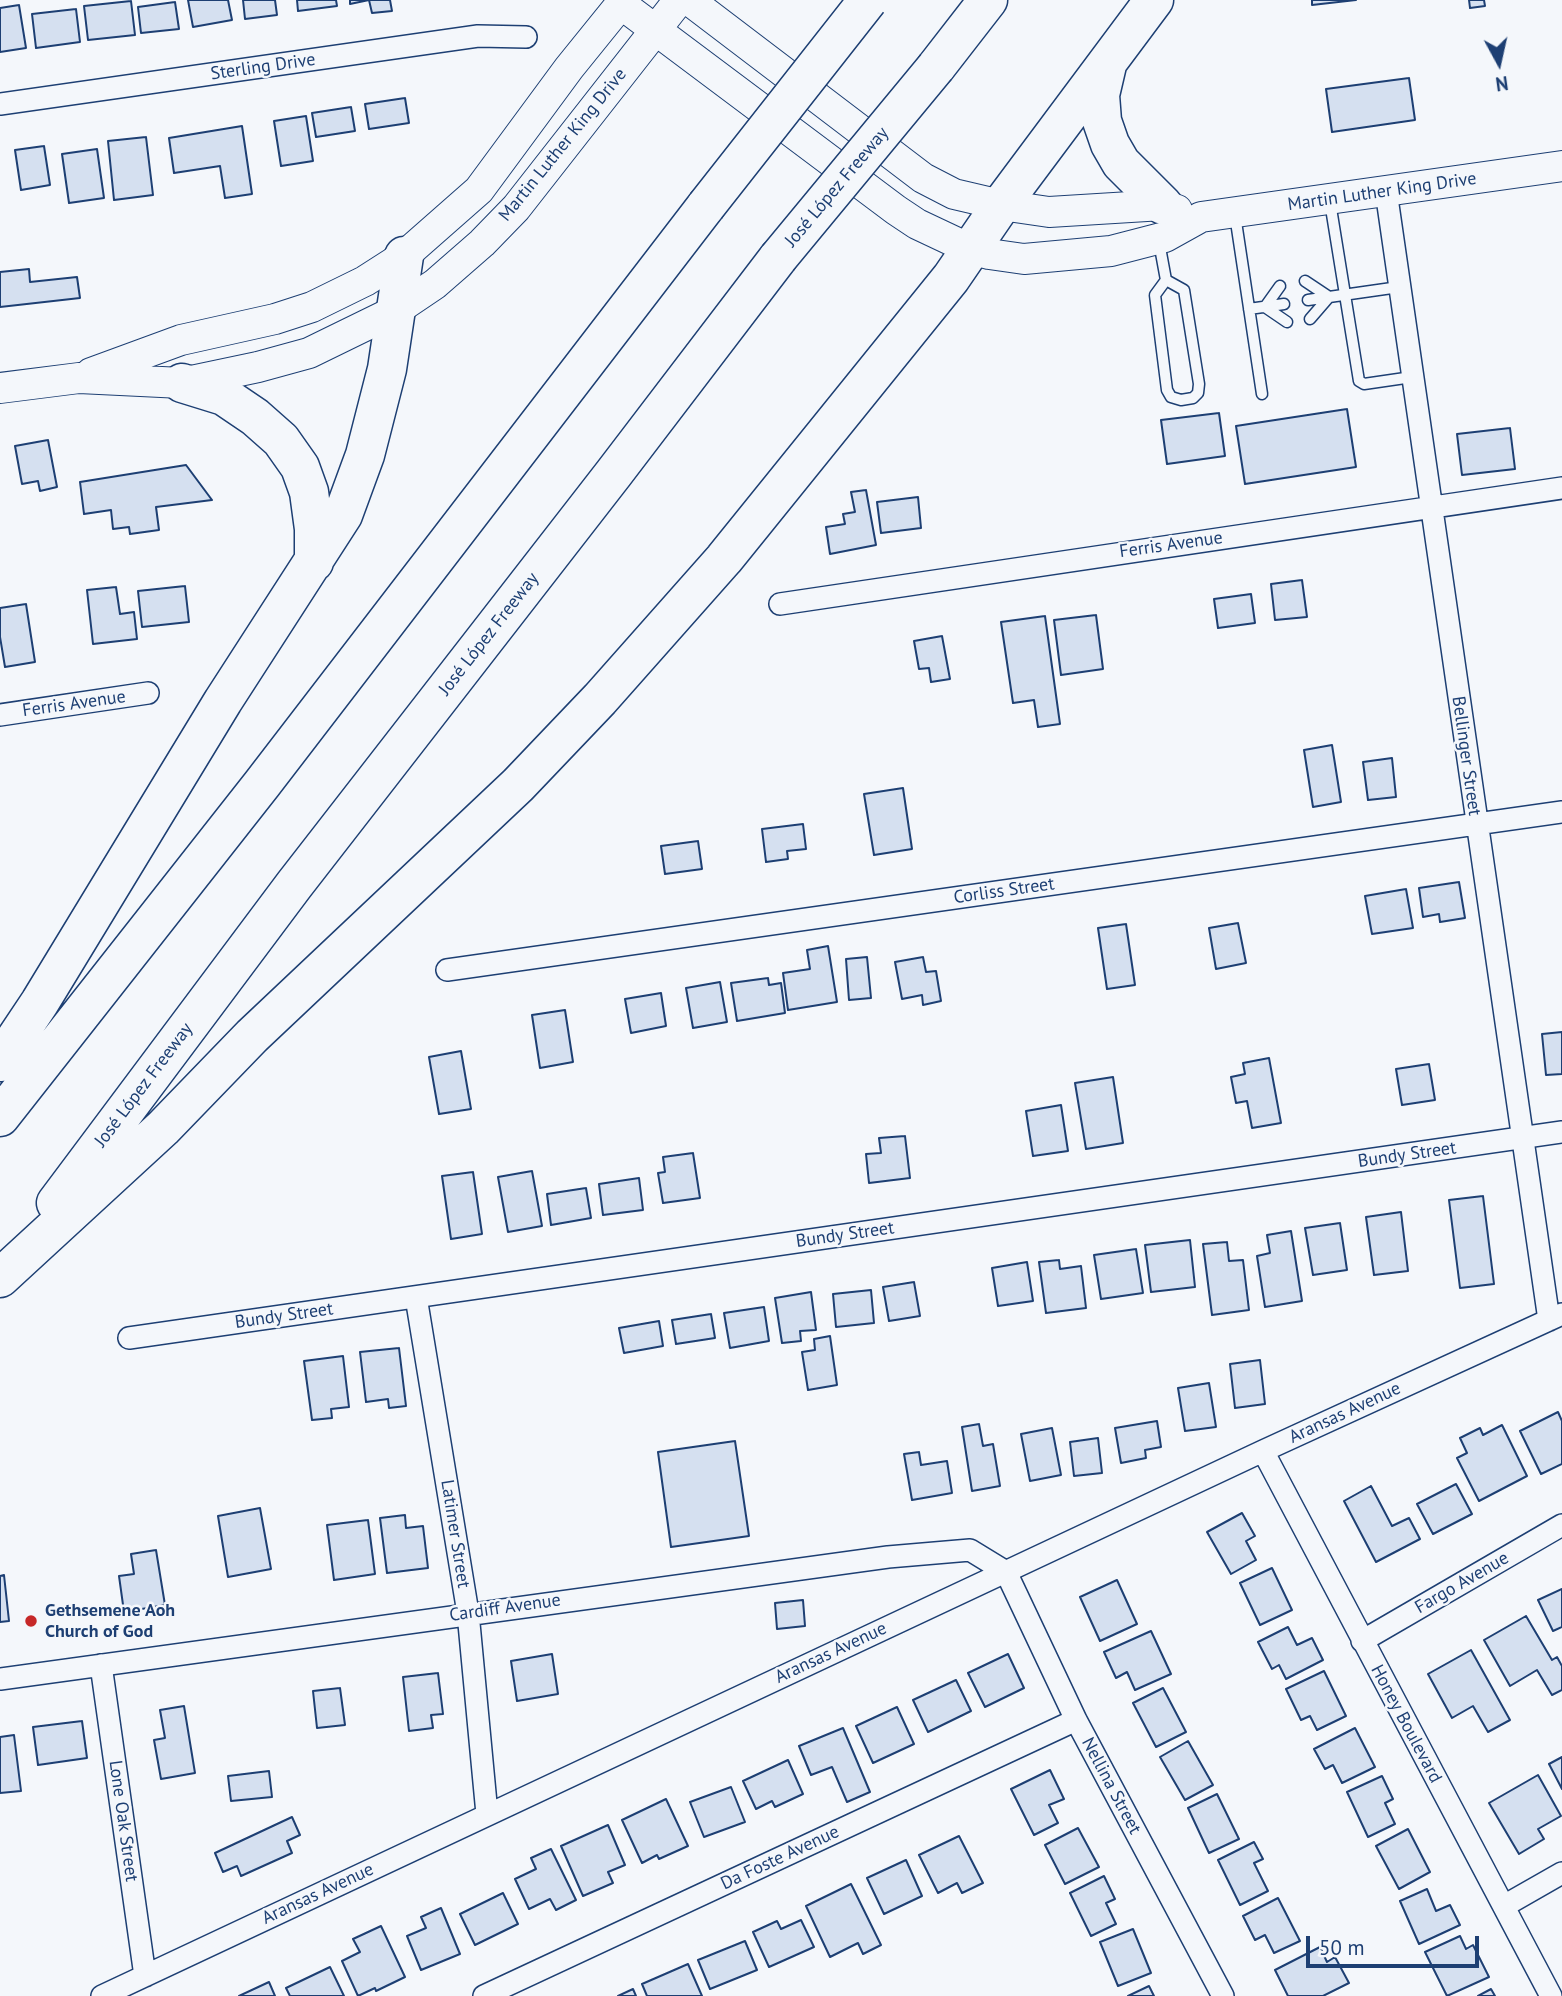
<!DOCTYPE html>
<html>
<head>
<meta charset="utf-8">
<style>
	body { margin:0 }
	#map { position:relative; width:1562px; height:1996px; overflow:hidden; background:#f4f7fb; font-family:"PT Sans",sans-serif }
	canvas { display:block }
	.north { position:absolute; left:1464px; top:28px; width:70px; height:70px; -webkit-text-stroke:5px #f4f7fb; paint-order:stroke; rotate:172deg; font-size:19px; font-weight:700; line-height:28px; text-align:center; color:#1d3f73 }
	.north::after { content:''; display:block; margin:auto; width:24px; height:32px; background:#1d3f73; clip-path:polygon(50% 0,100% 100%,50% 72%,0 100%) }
	.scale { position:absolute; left:1306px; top:1936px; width:173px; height:32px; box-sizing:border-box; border:4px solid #1d3f73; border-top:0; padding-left:9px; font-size:21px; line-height:24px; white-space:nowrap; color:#1d3f73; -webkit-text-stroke:5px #f4f7fb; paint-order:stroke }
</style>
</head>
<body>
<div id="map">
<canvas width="1562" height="1996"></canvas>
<div class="north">N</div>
<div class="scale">50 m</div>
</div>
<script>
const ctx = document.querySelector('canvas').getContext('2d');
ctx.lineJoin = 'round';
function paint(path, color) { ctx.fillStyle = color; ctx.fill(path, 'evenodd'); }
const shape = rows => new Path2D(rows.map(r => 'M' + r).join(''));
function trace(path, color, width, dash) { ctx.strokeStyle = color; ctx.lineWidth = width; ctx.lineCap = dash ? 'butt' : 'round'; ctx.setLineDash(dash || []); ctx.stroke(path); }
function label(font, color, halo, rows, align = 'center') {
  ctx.font = font + ' "PT Sans",sans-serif'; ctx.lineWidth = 5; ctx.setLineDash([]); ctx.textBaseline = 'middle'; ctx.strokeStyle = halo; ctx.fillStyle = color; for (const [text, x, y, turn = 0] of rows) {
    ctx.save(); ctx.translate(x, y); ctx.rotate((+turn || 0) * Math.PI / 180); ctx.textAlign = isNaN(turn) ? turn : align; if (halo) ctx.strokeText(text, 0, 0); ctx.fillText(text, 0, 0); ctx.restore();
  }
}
const building = shape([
	[188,0,228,0,232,20,193,27,188,0],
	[243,0,275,0,277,15,245,19,243,0],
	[297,0,336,0,337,6,298,11,297,0],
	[350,0,390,0,392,11,372,13,369,0,350,4,350,0],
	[1312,0,1356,0,1312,5,1312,0],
	[1469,0,1484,0,1485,6,1470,8,1469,0],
	[131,1,135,35,88,40,84,6,131,1],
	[175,2,179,29,141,33,138,7,175,2],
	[19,5,26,48,0,52,0,8,19,5],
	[76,9,80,42,36,48,32,14,76,9],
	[1409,78,1415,120,1332,132,1326,89,1409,78],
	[405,98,409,123,369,129,365,104,405,98],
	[351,107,355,131,316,137,312,113,351,107],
	[306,116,313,161,281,166,274,121,306,116],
	[242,126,252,194,225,198,220,166,174,173,169,138,242,126],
	[146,137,153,195,114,200,108,141,146,137],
	[44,146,50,185,21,190,15,150,44,146],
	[97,149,104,198,69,203,62,154,97,149],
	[29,269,30,282,77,277,80,298,0,307,0,272,29,269],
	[1347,409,1356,467,1245,484,1236,426,1347,409],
	[1219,413,1225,456,1167,464,1161,420,1219,413],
	[1510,428,1515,469,1462,475,1457,434,1510,428],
	[48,440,57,487,40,491,38,481,22,484,15,446,48,440],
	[186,465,212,500,156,507,159,530,130,534,129,527,113,529,111,510,84,514,80,482,186,465],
	[866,490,876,545,830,554,826,527,845,524,843,514,855,512,851,492,866,490],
	[918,497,921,528,881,533,877,502,918,497],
	[1302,580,1307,617,1275,620,1271,584,1302,580],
	[185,586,189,622,142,627,138,591,185,586],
	[116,587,120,614,134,612,137,639,93,644,87,590,116,587],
	[1251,594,1255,623,1218,628,1214,599,1251,594],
	[26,604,35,662,5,667,0,637,0,608,26,604],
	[1096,615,1103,669,1061,675,1054,620,1096,615],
	[1045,616,1060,724,1038,727,1034,700,1013,703,1001,622,1045,616],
	[942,636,950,679,931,682,929,668,919,669,914,641,942,636],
	[1332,745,1341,802,1313,807,1304,750,1332,745],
	[1392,758,1396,797,1368,800,1363,762,1392,758],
	[903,788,912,849,874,855,864,794,903,788],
	[803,824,806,849,787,851,788,859,766,862,762,829,803,824],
	[698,841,702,869,665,874,661,846,698,841],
	[1459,882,1465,918,1440,922,1439,914,1423,917,1419,888,1459,882],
	[1406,889,1413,928,1372,934,1365,896,1406,889],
	[1238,923,1246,963,1216,969,1209,928,1238,923],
	[1126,924,1135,985,1107,989,1098,928,1126,924],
	[828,946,837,1002,788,1010,783,973,810,969,807,950,828,946],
	[867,957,871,998,849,1000,846,959,867,957],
	[923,957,926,972,936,971,941,1001,923,1005,922,995,902,999,895,962,923,957],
	[768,978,769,985,781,983,785,1013,737,1021,731,983,768,978],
	[720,982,727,1022,693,1028,686,988,720,982],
	[661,993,666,1026,631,1033,625,999,661,993],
	[565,1010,573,1062,540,1068,532,1015,565,1010],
	[1562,1032,1562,1074,1546,1075,1542,1034,1562,1032],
	[461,1051,471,1109,439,1114,429,1057,461,1051],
	[1269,1058,1281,1123,1252,1128,1247,1101,1236,1103,1231,1077,1245,1074,1243,1063,1269,1058],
	[1429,1064,1435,1100,1402,1105,1396,1069,1429,1064],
	[1113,1077,1123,1143,1086,1149,1075,1083,1113,1077],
	[1061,1105,1068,1151,1033,1156,1026,1111,1061,1105],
	[905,1136,910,1178,869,1183,866,1154,881,1153,879,1138,905,1136],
	[693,1153,700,1198,663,1203,658,1173,665,1172,663,1157,693,1153],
	[532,1171,542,1226,508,1232,498,1177,532,1171],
	[473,1172,482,1234,451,1239,442,1176,473,1172],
	[639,1178,643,1210,603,1215,599,1184,639,1178],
	[586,1188,591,1218,551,1225,547,1194,586,1188],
	[1483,1196,1494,1284,1460,1288,1449,1200,1483,1196],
	[1401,1212,1408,1271,1374,1275,1366,1217,1401,1212],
	[1340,1223,1347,1270,1313,1275,1305,1228,1340,1223],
	[1291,1231,1302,1301,1265,1307,1257,1256,1270,1253,1267,1235,1291,1231],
	[1190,1240,1195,1287,1151,1292,1145,1245,1190,1240],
	[1227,1242,1229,1261,1243,1260,1249,1310,1212,1315,1203,1244,1227,1242],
	[1136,1249,1143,1293,1101,1299,1094,1255,1136,1249],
	[1059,1260,1060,1269,1081,1266,1086,1308,1046,1313,1039,1262,1059,1260],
	[1027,1262,1033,1301,998,1306,992,1268,1027,1262],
	[914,1282,920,1316,889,1321,883,1287,914,1282],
	[871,1290,874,1323,836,1327,833,1294,871,1290],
	[811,1292,816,1330,800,1331,801,1341,782,1343,775,1298,811,1292],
	[764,1307,769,1341,730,1348,724,1313,764,1307],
	[711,1314,715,1338,676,1344,672,1320,711,1314],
	[659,1321,663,1346,624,1353,619,1328,659,1321],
	[830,1336,837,1385,808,1390,802,1352,815,1350,814,1339,830,1336],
	[399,1348,406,1406,389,1408,388,1399,366,1402,360,1352,399,1348],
	[343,1356,349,1407,331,1409,332,1418,312,1420,304,1361,343,1356],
	[1260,1360,1265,1404,1235,1408,1230,1364,1260,1360],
	[1209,1383,1216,1427,1185,1431,1178,1388,1209,1383],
	[1558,1412,1562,1421,1562,1464,1541,1474,1520,1431,1558,1412],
	[1157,1421,1161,1447,1145,1450,1146,1458,1121,1463,1115,1428,1157,1421],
	[979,1424,983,1446,993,1444,1000,1486,972,1491,962,1427,979,1424],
	[1502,1425,1527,1476,1479,1501,1457,1458,1467,1453,1460,1438,1480,1428,1483,1435,1502,1425],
	[1052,1428,1061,1475,1030,1481,1021,1434,1052,1428],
	[1098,1438,1102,1473,1074,1476,1070,1442,1098,1438],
	[735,1441,749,1536,671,1547,658,1452,735,1441],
	[919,1452,921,1465,947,1461,952,1493,912,1500,904,1454,919,1452],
	[1456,1484,1472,1514,1433,1534,1417,1504,1456,1484],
	[1371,1486,1392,1526,1409,1518,1420,1539,1376,1562,1344,1501,1371,1486],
	[260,1508,271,1569,228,1577,218,1516,260,1508],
	[1242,1513,1255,1536,1246,1541,1256,1560,1231,1574,1207,1532,1242,1513],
	[405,1515,406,1528,423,1526,428,1568,387,1573,380,1518,405,1515],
	[368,1520,375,1574,334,1580,327,1525,368,1520],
	[156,1550,165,1605,124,1612,119,1576,134,1574,131,1554,156,1550],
	[1272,1568,1292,1610,1260,1625,1240,1583,1272,1568],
	[4,1575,9,1621,0,1622,0,1576,4,1575],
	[1117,1580,1137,1624,1100,1641,1080,1597,1117,1580],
	[1562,1589,1562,1627,1553,1631,1538,1600,1562,1589],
	[803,1600,805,1626,777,1629,775,1603,803,1600],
	[1526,1616,1552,1660,1557,1657,1562,1666,1562,1690,1552,1695,1537,1670,1510,1686,1484,1640,1526,1616],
	[1288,1627,1297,1645,1312,1638,1323,1660,1286,1679,1279,1665,1272,1669,1258,1642,1288,1627],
	[1151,1631,1171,1674,1135,1690,1127,1672,1116,1678,1104,1652,1151,1631],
	[1471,1650,1510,1720,1488,1732,1473,1706,1452,1718,1428,1674,1471,1650],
	[552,1654,558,1694,517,1701,511,1661,552,1654],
	[1008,1654,1024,1688,985,1707,968,1673,1008,1654],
	[1324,1671,1346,1716,1317,1730,1310,1716,1301,1720,1286,1689,1324,1671],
	[438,1673,443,1714,431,1715,433,1728,409,1731,403,1677,438,1673],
	[956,1680,971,1711,928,1732,913,1700,956,1680],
	[340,1688,345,1725,317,1728,313,1691,340,1688],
	[1163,1688,1186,1732,1156,1747,1133,1703,1163,1688],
	[184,1706,195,1773,161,1779,154,1740,165,1738,160,1710,184,1706],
	[897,1707,914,1744,873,1763,856,1726,897,1707],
	[82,1721,87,1758,38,1765,33,1727,82,1721],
	[843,1728,870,1792,847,1802,832,1767,811,1775,799,1746,843,1728],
	[1355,1728,1375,1767,1342,1783,1333,1765,1325,1769,1314,1749,1355,1728],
	[14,1735,21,1791,0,1793,0,1737,14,1735],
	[1188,1741,1213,1785,1185,1800,1160,1757,1188,1741],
	[1562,1757,1562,1789,1549,1764,1562,1757],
	[788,1760,803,1794,775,1807,772,1801,756,1809,743,1781,788,1760],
	[1050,1770,1064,1799,1049,1805,1058,1823,1034,1835,1011,1789,1050,1770],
	[269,1771,272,1797,231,1801,228,1776,269,1771],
	[1538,1775,1561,1816,1538,1829,1544,1839,1519,1854,1489,1803,1538,1775],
	[1382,1776,1393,1799,1385,1803,1395,1824,1368,1837,1347,1792,1382,1776],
	[731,1787,745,1822,704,1837,690,1802,731,1787],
	[1217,1794,1239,1839,1209,1853,1188,1808,1217,1794],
	[666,1799,688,1846,659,1859,657,1855,642,1863,622,1820,666,1799],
	[292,1817,300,1835,287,1841,292,1853,241,1876,237,1866,223,1872,215,1853,292,1817],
	[608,1825,625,1865,608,1872,613,1883,583,1896,561,1846,608,1825],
	[1078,1828,1099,1867,1065,1884,1045,1845,1078,1828],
	[1408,1829,1430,1872,1399,1889,1376,1846,1408,1829],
	[959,1836,983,1883,962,1893,957,1883,938,1893,919,1855,959,1836],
	[1254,1842,1263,1859,1254,1863,1268,1891,1240,1905,1218,1860,1254,1842],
	[551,1849,576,1900,556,1910,550,1899,529,1909,515,1879,536,1869,531,1858,551,1849],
	[906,1860,922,1896,884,1914,867,1878,906,1860],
	[1104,1876,1115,1899,1106,1903,1116,1924,1091,1936,1070,1893,1104,1876],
	[851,1884,881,1945,863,1954,858,1943,830,1957,806,1906,851,1884],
	[1427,1889,1436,1911,1450,1905,1460,1925,1419,1944,1400,1901,1427,1889],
	[503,1893,518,1924,475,1945,460,1914,503,1893],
	[1278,1898,1300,1941,1274,1953,1265,1935,1255,1940,1243,1916,1278,1898],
	[441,1908,460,1954,421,1970,407,1936,426,1928,421,1917,441,1908],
	[801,1920,814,1947,769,1967,753,1932,777,1921,781,1929,801,1920],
	[381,1926,405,1977,376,1991,375,1988,358,1996,342,1961,360,1952,353,1939,381,1926],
	[1133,1929,1151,1973,1118,1986,1100,1942,1133,1929],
	[1460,1936,1466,1949,1473,1945,1489,1977,1447,1996,1425,1952,1460,1936],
	[745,1941,757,1970,710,1989,698,1960,745,1941],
	[1320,1947,1327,1962,1335,1957,1349,1983,1323,1996,1288,1996,1275,1970,1320,1947],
	[688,1964,702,1996,647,1996,642,1984,688,1964],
	[330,1967,344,1996,290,1996,286,1988,330,1967],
	[269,1982,275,1996,239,1996,269,1982],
	[1149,1986,1154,1996,1128,1996,1149,1986],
	[633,1989,636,1996,618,1996,633,1989],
	[1491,1989,1495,1996,1478,1996,1491,1989]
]);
const lane = shape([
	[1330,202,1359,381,1364,384,1412,377],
	[1235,215,1262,394],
	[1159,242,1166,280,1155,295,1167,390,1171,397,1181,400,1193,398,1198,393,1199,384,1184,290,1166,280],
	[1305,281,1329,297],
	[1308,300,1399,287],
	[1265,307,1287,322],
	[1265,307,1280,286],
	[1249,309,1284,304],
	[1310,319,1329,297]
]);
const street = shape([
	[0,104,478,36,526,37],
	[1386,191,1549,1320],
	[780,604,1562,488],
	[0,715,148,693],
	[447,970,1562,812],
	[416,1297,468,1613,487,1814],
	[129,1338,1562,1132],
	[1263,1451,1551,1996],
	[1362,1641,1562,1525],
	[101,1665,145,1976],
	[0,1679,888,1557,970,1550,1006,1572,1076,1720,1223,1996],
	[1504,1906,1562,1873],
	[102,1996,1263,1451,1562,1314],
	[484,1996,1076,1720]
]);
const secondary = shape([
	[689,0,923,178,954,194,1001,205,1049,212,1163,205,1177,210],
	[621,4,896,210,917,224,970,249,989,254,1024,259,1111,251,1165,237,1201,217,1562,166],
	[91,373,181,340,275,319,312,307,365,281,404,256,479,190,569,68,624,0],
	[0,388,79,378,182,383,258,367,309,353,395,311,435,284,482,243,516,208,679,0]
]);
const highway = shape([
	[1107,65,1100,95,1102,121,1110,144,1121,163,1163,205],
	[936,67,988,0],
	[182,383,224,396,255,417,281,440,300,467,309,492,314,529,314,562],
	[0,1062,40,1002,223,701,343,515,365,455,387,369,404,256],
	[0,1117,262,784,706,206],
	[56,1203,294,885,614,473,778,258],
	[0,1278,163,1128,252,1036,518,785,600,699,724,559,951,278,1001,205,1154,0]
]);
const highwayBridge = shape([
	[706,206,868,0],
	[778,258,936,67]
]);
const markers = [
	[31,1621,7,"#c62828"]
];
const streetNames = [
	["Sterling Drive",263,67,-8],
	["Martin Luther King Drive",563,145,-51],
	["José López Freeway",837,187,-50],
	["Martin Luther King Drive",1382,192,-8],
	["Ferris Avenue",1171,545,-8],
	["José López Freeway",489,634,-52],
	["Ferris Avenue",74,704,-8],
	["Bellinger Street",1466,756,82],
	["Corliss Street",1004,891,-8],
	["José López Freeway",144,1085,-53],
	["Bundy Street",1407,1155,-8],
	["Bundy Street",845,1235,-8],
	["Bundy Street",284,1316,-8],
	["Aransas Avenue",1345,1413,-25],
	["Latimer Street",455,1534,81],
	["Fargo Avenue",1462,1583,-30],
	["Cardiff Avenue",505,1608,-8],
	["Aransas Avenue",831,1653,-25],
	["Honey Boulevard",1406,1724,62],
	["Nellina Street",1111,1786,62],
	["Lone Oak Street",123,1821,82],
	["Da Foste Avenue",780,1858,-25],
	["Aransas Avenue",318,1894,-25]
];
const poiNames = [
	["Gethsemene Aoh",45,1611],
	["Church of God",45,1632]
];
paint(building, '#d5e0f0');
trace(building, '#1d3f73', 2);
trace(lane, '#1d3f73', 13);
trace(street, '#1d3f73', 24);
trace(secondary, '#1d3f73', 32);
trace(highway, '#1d3f73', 41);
trace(lane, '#f4f7fb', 10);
trace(street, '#f4f7fb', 21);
trace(secondary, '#f4f7fb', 30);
trace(highway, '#f4f7fb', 38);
trace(highwayBridge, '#1d3f73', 41, []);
trace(highwayBridge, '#f4f7fb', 38);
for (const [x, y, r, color] of markers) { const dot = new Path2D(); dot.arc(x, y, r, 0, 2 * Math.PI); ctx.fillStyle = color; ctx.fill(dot); trace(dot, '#f4f7fb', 2.5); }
label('18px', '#1d3f73', '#f4f7fb', streetNames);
label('bold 18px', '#1d3f73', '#f4f7fb', poiNames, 'left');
</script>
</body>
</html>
